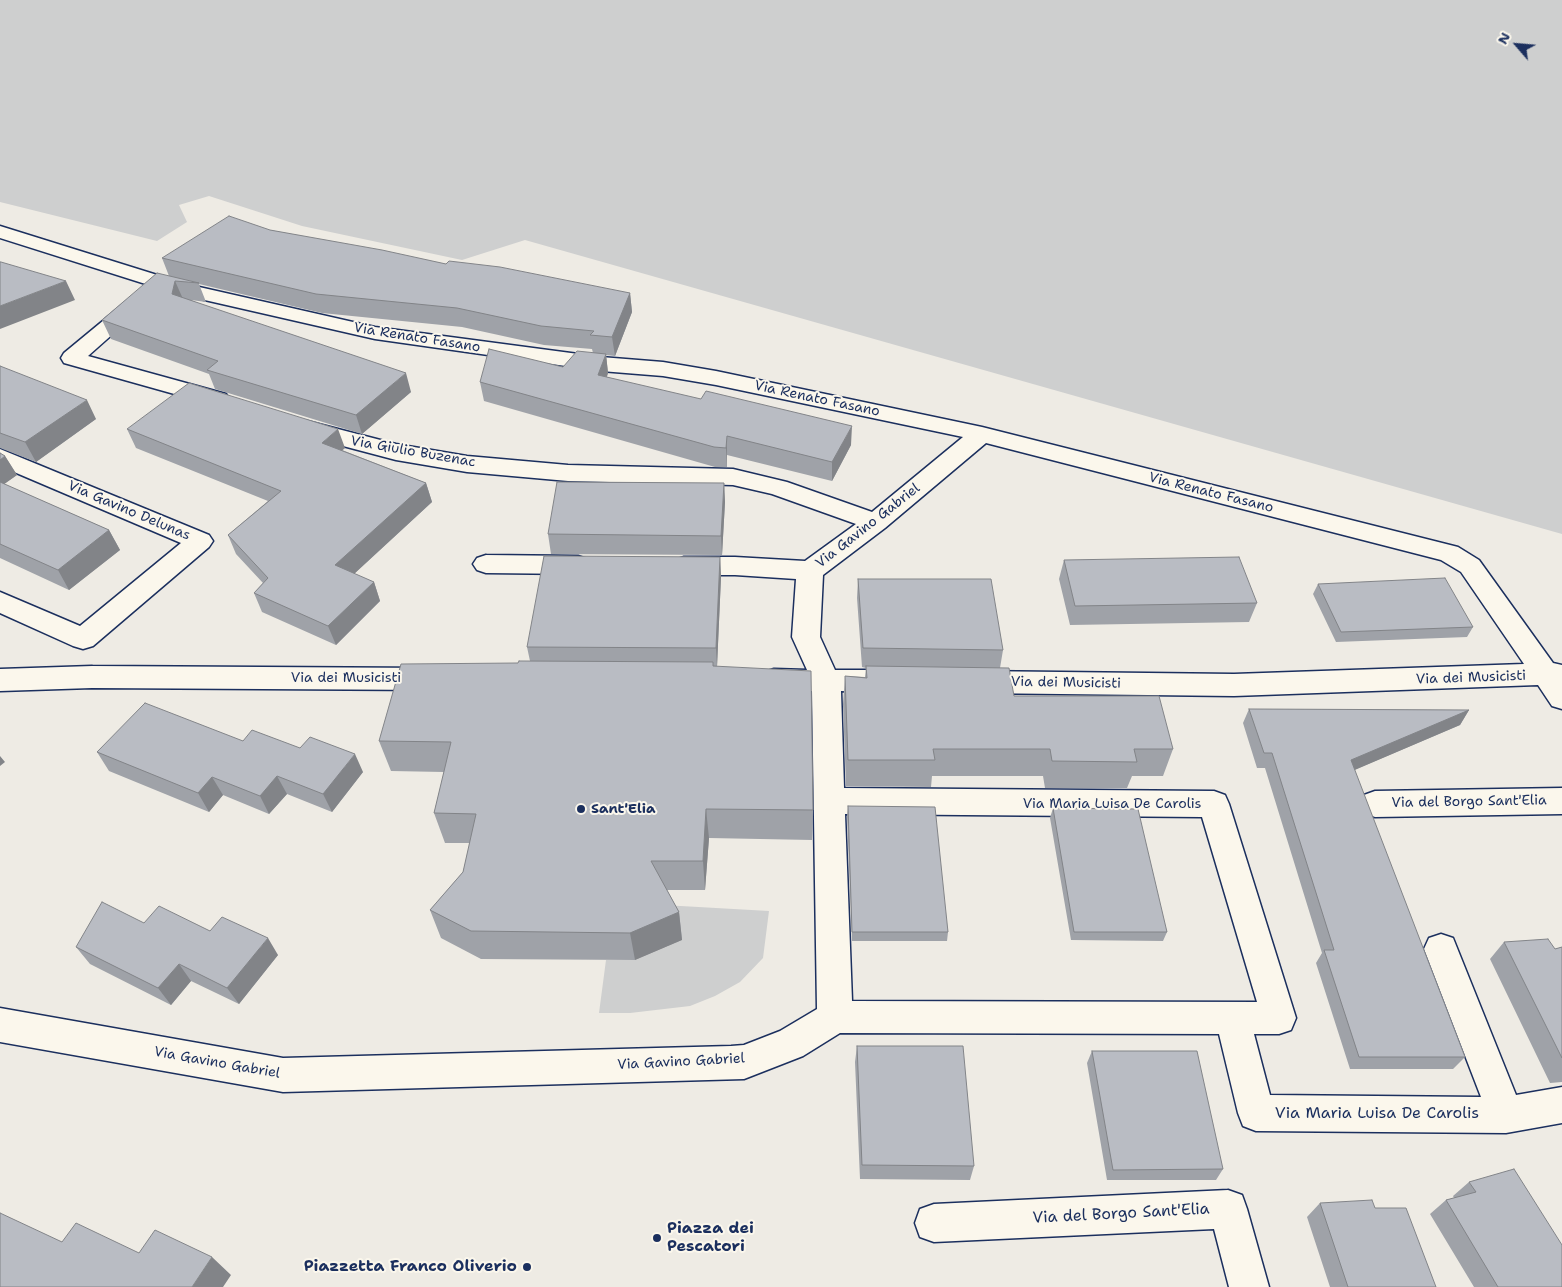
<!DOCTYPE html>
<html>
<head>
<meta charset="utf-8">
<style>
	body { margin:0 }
	#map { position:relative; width:1562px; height:1287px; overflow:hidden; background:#eeebe4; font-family:"Shantell Sans",sans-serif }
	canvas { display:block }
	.north { position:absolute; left:1492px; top:20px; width:50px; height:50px; -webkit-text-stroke:4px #fbf7ec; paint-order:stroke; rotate:297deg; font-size:14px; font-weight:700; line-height:20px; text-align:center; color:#1b2f5e }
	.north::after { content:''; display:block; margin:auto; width:18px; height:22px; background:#1b2f5e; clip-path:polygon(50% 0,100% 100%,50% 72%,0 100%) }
</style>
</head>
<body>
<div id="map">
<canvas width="1562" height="1287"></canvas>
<div class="north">N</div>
</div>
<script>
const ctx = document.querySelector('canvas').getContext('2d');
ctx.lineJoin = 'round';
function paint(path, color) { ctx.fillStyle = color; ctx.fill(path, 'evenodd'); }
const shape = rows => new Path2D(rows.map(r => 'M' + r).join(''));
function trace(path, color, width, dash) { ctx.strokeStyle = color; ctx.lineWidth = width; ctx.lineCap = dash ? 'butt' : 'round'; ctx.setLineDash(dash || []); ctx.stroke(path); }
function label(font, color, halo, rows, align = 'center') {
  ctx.font = font + ' "Shantell Sans",sans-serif'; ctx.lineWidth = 4; ctx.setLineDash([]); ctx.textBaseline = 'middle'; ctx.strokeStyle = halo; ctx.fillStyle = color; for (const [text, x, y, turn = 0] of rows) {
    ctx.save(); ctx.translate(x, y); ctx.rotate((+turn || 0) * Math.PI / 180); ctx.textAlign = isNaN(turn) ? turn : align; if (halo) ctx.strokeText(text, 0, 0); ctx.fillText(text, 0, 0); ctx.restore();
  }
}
const green = shape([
	[0,0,1562,0,1562,534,525,240,462,260,302,226,209,196,179,205,187,222,157,241,0,202],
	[663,905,769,911,763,958,740,982,715,996,690,1006,630,1013,599,1013,606,960,635,960,682,940]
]);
const street = shape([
	[0,226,186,284,375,327,601,357,663,362,716,371,982,427,1458,547,1479,560,1553,663,1562,665,1562,709,1552,706,1538,685,1234,696,974,693,964,690,960,682,964,674,974,671,1234,674,1524,664,1461,572,1441,560,986,443,885,528,823,575,820,637,835,670,881,670,891,673,895,681,891,689,881,692,841,691,844,788,1214,791,1225,795,1229,804,1296,1018,1291,1030,1279,1034,1254,1034,1270,1095,1481,1097,1424,949,1429,938,1441,934,1453,938,1516,1095,1562,1087,1562,1123,1506,1133,1256,1131,1243,1126,1238,1113,1219,1034,840,1033,803,1056,744,1079,283,1092,0,1042,0,1008,283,1058,731,1046,744,1045,780,1031,817,1009,812,691,774,691,764,688,760,680,764,672,774,669,807,670,792,637,796,579,735,575,684,575,675,572,671,566,675,560,684,557,735,557,805,561,856,524,772,494,733,485,568,481,467,472,396,460,343,446,299,433,295,428,299,423,307,421,396,444,467,456,568,465,733,469,787,482,872,512,963,437,716,385,663,376,601,371,375,339,174,293,0,238,0,226],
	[845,814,1202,817,1257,1002,852,1001,845,814],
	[134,299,141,301,144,305,141,309,88,356,226,394,229,399,226,404,218,406,210,404,64,363,61,358,64,353,127,301,134,299],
	[0,449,209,535,213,541,209,547,93,646,83,649,73,646,0,613,0,592,80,626,181,543,0,466,0,449],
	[486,555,578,556,587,559,591,565,587,571,578,574,486,573,477,570,473,564,477,558,486,555],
	[92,666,433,668,443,671,447,679,443,687,433,690,92,688,0,691,0,669,92,666],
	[1562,788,1562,814,1375,817,1364,813,1360,804,1364,795,1375,791,1562,788],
	[1228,1190,1242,1195,1247,1209,1269,1287,1229,1287,1214,1229,934,1242,920,1237,915,1223,920,1209,934,1204,1228,1190]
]);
const wall = shape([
	[270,230,446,264,630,293,632,312,615,356,606,355,608,373,607,377,851,445,832,481,727,455,727,467,715,467,484,401,480,382,563,367,593,353,592,349,544,345,462,327,322,313,199,284,206,302,191,300,411,392,362,434,215,389,209,374,111,339,102,320,169,276,162,258],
	[0,366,96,419,36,462,0,448],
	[127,429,345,448,342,450,426,483,432,502,354,574,374,582,380,601,336,645,262,612,254,593,263,583,236,554,228,535,268,501,136,448],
	[0,453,5,456,17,475,4,484,109,530,120,550,69,590,0,558],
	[724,483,725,502,722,555,551,554,548,534],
	[720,557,721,577,717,666,813,810,812,840,709,838,705,890,667,890,679,912,682,940,635,960,481,959,441,938,430,910,463,872,470,843,445,843,434,813,444,772,391,771,379,741,518,663,530,661,527,647],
	[1064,560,1257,603,1249,622,1070,625,1059,579],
	[858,579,1003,650,1000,668,1014,696,1173,749,1163,776,1132,776,1127,788,1045,788,1043,776,932,776,931,787,846,786,843,704,845,676,865,677,866,668,862,667,857,598],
	[1318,584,1473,627,1467,637,1336,642,1313,594],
	[1249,709,1469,710,1460,725,1354,770,1465,1057,1453,1069,1350,1069,1316,963,1322,953,1265,768,1257,768,1243,723],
	[243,741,363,772,332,812,287,794,269,814,223,795,209,812,109,771,97,752],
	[848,806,948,932,947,941,852,941,847,816],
	[1053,808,1167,932,1163,941,1071,940,1050,818],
	[144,923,210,931,278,955,239,1004,191,981,171,1005,90,964,76,947],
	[1504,942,1555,949,1562,947,1562,1082,1550,1083,1490,959],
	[857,1046,974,1166,970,1180,860,1179,855,1062],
	[1092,1051,1223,1169,1216,1180,1107,1180,1087,1063],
	[1469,1182,1562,1287,1474,1287,1430,1214,1446,1200,1454,1198,1453,1196],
	[1320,1203,1436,1287,1330,1287,1307,1217]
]);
const shadedWall = shape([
	[66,281,75,300,0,329,0,306],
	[175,281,183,299,172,294],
	[630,293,632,312,615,356,612,337],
	[606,354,608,373,600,394,598,375],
	[406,373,411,392,362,434,356,415],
	[87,400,96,419,36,462,25,442],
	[852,426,851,445,832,481,832,462],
	[338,429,345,448,329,462,322,443],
	[727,436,727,467,726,448],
	[5,456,17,475,0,487,0,460],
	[426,483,432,502,342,585,335,565],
	[724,483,725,502,722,555,721,536],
	[109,530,120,550,69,590,58,570],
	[720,557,721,577,717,667,716,648],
	[374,582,380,601,336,645,328,626],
	[1469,710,1460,725,1343,775,1351,760],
	[355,754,363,772,332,812,323,794],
	[0,756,5,762,0,766],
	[277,776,287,794,269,814,260,796],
	[212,777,223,795,209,812,198,793],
	[706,809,709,838,705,890,703,861],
	[679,912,682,940,635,960,630,933],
	[268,938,278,955,239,1004,227,988],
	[179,964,191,981,171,1005,158,988],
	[212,1257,231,1275,223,1287,192,1287]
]);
const building = shape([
	[229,216,270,230,382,250,446,264,449,261,500,267,630,293,612,337,590,335,594,331,541,326,457,308,316,294,162,258,229,216],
	[0,262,1,262,66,281,0,306,0,262],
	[157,273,199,283,175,281,172,294,406,373,356,415,207,370,218,361,102,320,157,273],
	[489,349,563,367,577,351,606,354,598,375,701,399,706,391,852,426,832,462,727,436,726,448,714,447,480,382,489,349],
	[0,366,87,400,25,442,0,433,0,366],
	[189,383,338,429,322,443,426,483,335,565,374,582,328,626,254,593,268,578,228,535,281,491,127,429,189,383],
	[0,453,5,456,0,460,0,453],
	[0,482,109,530,58,570,0,544,0,482],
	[557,482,724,483,721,536,548,534,557,482],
	[544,556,720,557,716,648,527,647,544,556],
	[1239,557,1257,603,1075,606,1064,560,1239,557],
	[1445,578,1473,627,1341,632,1318,584,1445,578],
	[858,579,991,579,1003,650,863,648,858,579],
	[519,661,713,662,713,666,811,671,813,810,706,809,703,861,651,861,679,912,630,933,471,931,430,910,463,872,476,814,434,813,451,742,379,741,401,664,518,663,519,661],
	[866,666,1009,668,1014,696,1159,696,1173,749,1134,749,1137,762,1052,761,1050,749,933,749,935,760,848,760,845,676,867,678,866,666],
	[145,703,243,741,252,730,300,748,310,737,355,754,323,794,277,776,260,796,212,777,198,793,97,752,145,703],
	[1249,709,1469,710,1351,760,1465,1057,1359,1057,1324,950,1334,950,1272,753,1264,753,1249,709],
	[848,806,935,807,948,932,852,932,848,806],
	[1053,808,1138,809,1167,932,1074,932,1053,808],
	[102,902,144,923,159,906,210,931,222,917,268,938,227,988,179,964,158,988,76,947,102,902],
	[1548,939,1555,949,1562,947,1562,1058,1504,942,1548,939],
	[857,1046,963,1046,974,1166,862,1165,857,1046],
	[1092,1051,1197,1051,1223,1169,1113,1170,1092,1051],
	[1514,1169,1562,1245,1562,1287,1498,1287,1446,1200,1476,1192,1469,1182,1514,1169],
	[1372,1200,1375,1208,1406,1208,1436,1287,1348,1287,1320,1203,1372,1200],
	[0,1213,62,1242,76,1223,139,1253,155,1230,212,1257,192,1287,0,1287,0,1213]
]);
const markers = [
	[581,809,5,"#1b2f5e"],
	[657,1238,5,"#1b2f5e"],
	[527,1267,5,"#1b2f5e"]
];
const streetNames = [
	["Via Renato Fasano",417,338,9],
	["Via Renato Fasano",817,399,12],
	["Via Giulio Buzenac",413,452,10],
	["Via Renato Fasano",1211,493,14],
	["Via Gavino Delunas",129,511,23],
	["Via Gavino Gabriel",868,526,-38],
	["Via dei Musicisti",346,678],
	["Via dei Musicisti",1471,678,-2],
	["Via dei Musicisti",1066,683,1],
	["Via del Borgo Sant'Elia",1469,802,-1],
	["Via Maria Luisa De Carolis",1112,804],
	["Via Gavino Gabriel",681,1062,-3],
	["Via Gavino Gabriel",217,1063,10]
];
const poiNames = [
	["Sant'Elia",591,809]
];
const nearStreetnames = [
	["Via Maria Luisa De Carolis",1377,1114],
	["Via del Borgo Sant'Elia",1121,1214,-3]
];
const nearPoinames = [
	["Piazza dei",667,1229],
	["Pescatori",667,1247],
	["Piazzetta Franco Oliverio",517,1267,"right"]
];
paint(green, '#cecfcf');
trace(street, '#1b2f5e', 3);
paint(street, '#fbf7ec');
paint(wall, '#9fa2a8');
paint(shadedWall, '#828488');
paint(building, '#b9bcc3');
trace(building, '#828488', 1);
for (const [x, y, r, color] of markers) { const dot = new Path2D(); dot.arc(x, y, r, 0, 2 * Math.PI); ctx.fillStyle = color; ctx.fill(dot); trace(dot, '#fbf7ec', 2); }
label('14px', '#1b2f5e', '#fbf7ec', streetNames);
label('bold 14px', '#1b2f5e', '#fbf7ec', poiNames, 'left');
label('16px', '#1b2f5e', '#fbf7ec', nearStreetnames);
label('bold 16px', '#1b2f5e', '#fbf7ec', nearPoinames, 'left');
</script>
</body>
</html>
